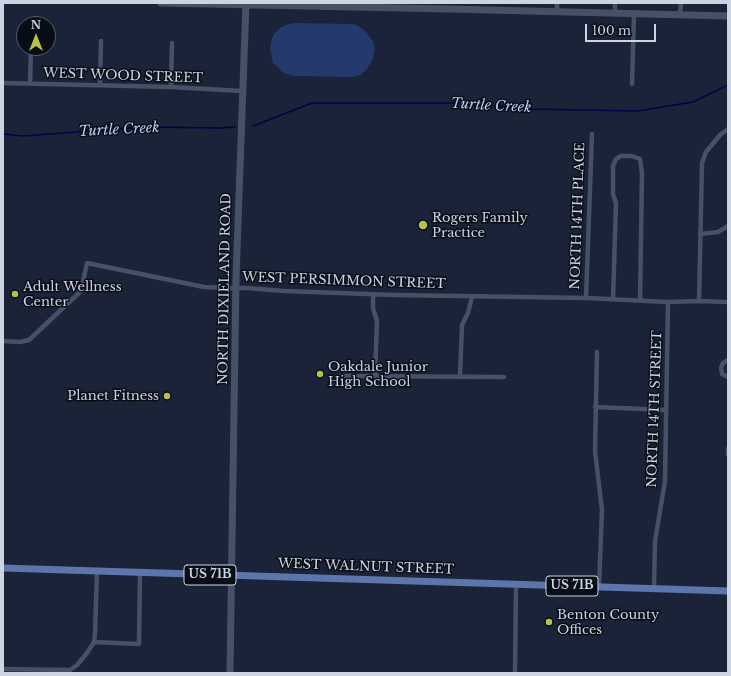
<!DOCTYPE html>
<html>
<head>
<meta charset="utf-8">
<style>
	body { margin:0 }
	#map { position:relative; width:731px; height:676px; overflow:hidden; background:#1a2338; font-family:"Libre Baskerville",serif }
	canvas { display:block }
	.frame { position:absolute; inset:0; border:4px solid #ccd3e1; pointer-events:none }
	.north { position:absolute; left:16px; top:16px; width:40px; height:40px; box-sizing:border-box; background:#090d16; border:1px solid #575c67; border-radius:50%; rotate:0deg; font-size:11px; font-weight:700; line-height:16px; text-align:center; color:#ccd3e1 }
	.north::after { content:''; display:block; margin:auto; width:14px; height:18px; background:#b6c149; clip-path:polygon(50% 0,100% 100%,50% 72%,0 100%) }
	.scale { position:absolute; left:585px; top:24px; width:71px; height:18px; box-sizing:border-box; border:2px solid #ccd3e1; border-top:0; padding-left:5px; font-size:12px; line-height:14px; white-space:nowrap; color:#ccd3e1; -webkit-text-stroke:3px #090d16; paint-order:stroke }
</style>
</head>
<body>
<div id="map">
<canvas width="731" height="676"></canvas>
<div class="frame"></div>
<div class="north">N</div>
<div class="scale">100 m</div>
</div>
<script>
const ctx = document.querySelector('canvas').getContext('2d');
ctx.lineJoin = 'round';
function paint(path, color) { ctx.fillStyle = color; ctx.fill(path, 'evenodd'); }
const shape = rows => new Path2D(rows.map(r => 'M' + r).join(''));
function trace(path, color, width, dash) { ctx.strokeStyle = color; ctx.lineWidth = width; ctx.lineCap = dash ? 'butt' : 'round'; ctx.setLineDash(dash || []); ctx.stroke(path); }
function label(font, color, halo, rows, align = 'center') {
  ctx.font = font + ' "Libre Baskerville",serif'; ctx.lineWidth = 3; ctx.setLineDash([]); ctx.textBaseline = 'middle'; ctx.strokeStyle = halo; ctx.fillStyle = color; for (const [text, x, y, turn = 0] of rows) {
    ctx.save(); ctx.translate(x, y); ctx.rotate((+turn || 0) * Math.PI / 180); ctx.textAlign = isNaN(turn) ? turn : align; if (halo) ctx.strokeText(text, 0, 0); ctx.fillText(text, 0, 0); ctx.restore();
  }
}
const green = shape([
	[294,23,350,24,356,25,363,29,373,41,375,49,372,61,367,69,360,75,351,77,293,76,284,73,273,63,270,49,271,42,274,34,280,28,286,25]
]);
const stream = shape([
	[253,126,312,103,470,103,529,109,637,111,693,102,728,85],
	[3,134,23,136,144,127,221,128,235,127]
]);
const street = shape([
	[615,3,615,13],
	[557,12,557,3],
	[680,15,681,3],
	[3,83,171,87,242,91],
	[30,84,31,48],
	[632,84,634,14],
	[100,85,101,41],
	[171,87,172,43],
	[700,234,718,232,728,226],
	[373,295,373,308,377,321,375,376],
	[586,298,592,134],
	[613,299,616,203,613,194,613,166,616,159,621,156,632,156,640,159,642,173,640,301],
	[699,301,702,163,706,152,720,135,728,129],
	[3,341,20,342,29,340,81,291,87,263,204,287,227,288,248,288,284,291,395,295,586,298,668,302,699,301,728,302],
	[597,352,595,451,602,510,599,587],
	[728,360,723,363,721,368,722,374,728,377],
	[341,376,504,377],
	[460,376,462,325,468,313,472,297],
	[595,407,666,410],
	[728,448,728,454],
	[654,588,655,541,665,481,668,302],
	[94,642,139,644,140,572],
	[3,669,70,670],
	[70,670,77,665,87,653,94,642,95,634,97,571],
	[515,673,516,584]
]);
const secondary = shape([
	[161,3,450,9,728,16],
	[230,673,236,278,246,3]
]);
const primary = shape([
	[3,568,728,591]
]);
const markers = [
	[423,225,5,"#b6c149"],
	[15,294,4,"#b6c149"],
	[320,374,4,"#b6c149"],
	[167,396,4,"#b6c149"],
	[549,622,4,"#b6c149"]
];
const shields = [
	[210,575,52],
	[572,586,52]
];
const shieldNames = [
	["US 71B",210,575],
	["US 71B",572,586]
];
const streetNames = [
	["WEST WOOD STREET",123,76,2],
	["NORTH 14TH PLACE",578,216,-88],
	["WEST PERSIMMON STREET",344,281,2],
	["NORTH DIXIELAND ROAD",225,289,-89],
	["NORTH 14TH STREET",655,409,-88],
	["WEST WALNUT STREET",366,567,2]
];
const poiNames = [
	["Rogers Family",432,218],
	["Practice",432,233],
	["Adult Wellness",23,287],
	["Center",23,302],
	["Oakdale Junior",328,367],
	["High School",328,382],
	["Planet Fitness",159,396,"right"],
	["Benton County",557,615],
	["Offices",557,630]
];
const waterNames = [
	["Turtle Creek",491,106,3],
	["Turtle Creek",119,130,-3]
];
paint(green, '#243a6d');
trace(stream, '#000447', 1.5);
trace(street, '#465168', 4.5);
trace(secondary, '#465168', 7);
trace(primary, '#5c76ac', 7);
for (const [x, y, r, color] of markers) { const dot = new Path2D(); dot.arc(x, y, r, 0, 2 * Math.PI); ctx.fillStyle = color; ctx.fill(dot); trace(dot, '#090d16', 1.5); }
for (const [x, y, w] of shields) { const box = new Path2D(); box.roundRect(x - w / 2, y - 10, w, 20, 3); ctx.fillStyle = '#090d16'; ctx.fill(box); trace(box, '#ccd3e1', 1); }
label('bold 12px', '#ccd3e1', null, shieldNames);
label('13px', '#ccd3e1', '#090d16', streetNames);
label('13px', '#ccd3e1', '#090d16', poiNames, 'left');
label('italic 14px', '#bbcef6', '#090d16', waterNames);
</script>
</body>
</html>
